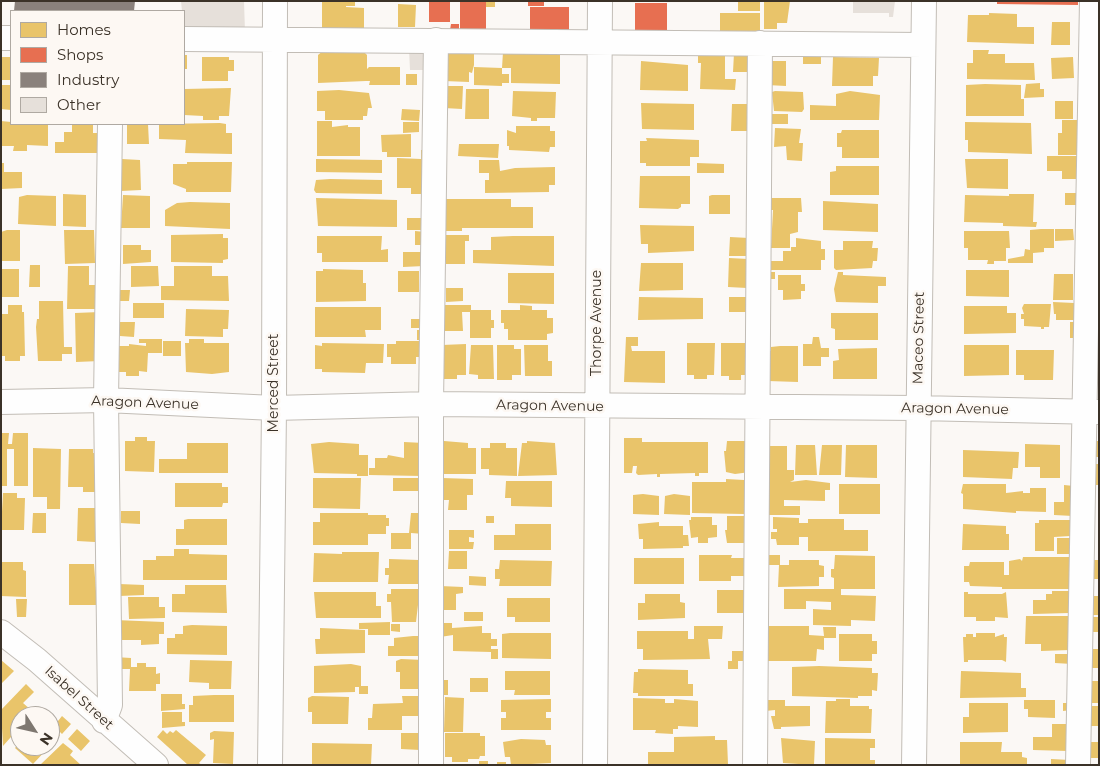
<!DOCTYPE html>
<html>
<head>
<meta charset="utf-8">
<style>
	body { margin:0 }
	#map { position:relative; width:1100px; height:766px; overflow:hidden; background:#fbf8f5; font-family:Montserrat,sans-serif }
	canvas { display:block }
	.frame { position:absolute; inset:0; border:2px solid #3b3228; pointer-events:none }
	.legend { position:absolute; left:10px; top:10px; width:175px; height:115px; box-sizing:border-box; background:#fdf8f3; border:1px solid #afa9a2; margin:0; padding:6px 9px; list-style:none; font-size:15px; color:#3b3228 }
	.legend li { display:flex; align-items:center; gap:10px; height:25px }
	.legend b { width:25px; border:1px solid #afa9a2 }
	.north { position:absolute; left:10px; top:706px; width:50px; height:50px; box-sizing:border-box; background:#fdf8f3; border:1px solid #afa9a2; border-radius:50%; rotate:125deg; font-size:14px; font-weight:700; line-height:20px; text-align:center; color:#3b3228 }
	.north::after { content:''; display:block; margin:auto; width:18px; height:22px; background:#7e7770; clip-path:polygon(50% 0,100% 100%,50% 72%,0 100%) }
</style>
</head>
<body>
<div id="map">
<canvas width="1100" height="766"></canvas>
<div class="frame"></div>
<ul class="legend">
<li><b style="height:14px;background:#e9c46a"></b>Homes</li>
<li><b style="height:14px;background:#e76f51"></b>Shops</li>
<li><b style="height:14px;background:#8a817c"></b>Industry</li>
<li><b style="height:14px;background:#e6e0da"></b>Other</li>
</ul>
<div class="north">N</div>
</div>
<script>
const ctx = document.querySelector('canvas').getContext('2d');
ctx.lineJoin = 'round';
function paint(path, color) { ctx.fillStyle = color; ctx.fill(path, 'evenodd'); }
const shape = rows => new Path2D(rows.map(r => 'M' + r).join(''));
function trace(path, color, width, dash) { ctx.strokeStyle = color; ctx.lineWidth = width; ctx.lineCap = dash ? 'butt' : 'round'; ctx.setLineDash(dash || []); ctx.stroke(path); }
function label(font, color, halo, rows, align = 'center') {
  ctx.font = font + ' Montserrat,sans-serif'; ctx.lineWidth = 5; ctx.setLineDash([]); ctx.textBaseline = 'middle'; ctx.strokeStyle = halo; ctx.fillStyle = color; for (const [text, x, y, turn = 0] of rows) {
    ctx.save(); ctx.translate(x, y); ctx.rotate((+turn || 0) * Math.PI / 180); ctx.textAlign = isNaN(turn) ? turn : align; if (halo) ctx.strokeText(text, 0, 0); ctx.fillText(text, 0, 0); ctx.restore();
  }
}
const homes = shape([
	[322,1,355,1,355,6,346,6,346,7,364,8,364,33,322,33],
	[486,1,495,1,495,7,486,7],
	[738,1,760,1,760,11,738,11],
	[764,1,790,1,787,23,777,23,777,29,764,29],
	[398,4,416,5,415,27,398,27],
	[720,13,760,13,760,34,720,34],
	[989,13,1017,14,1017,27,1034,27,1034,44,967,42,968,15,989,15],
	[1052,22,1070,22,1070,45,1051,45],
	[324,50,362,50,367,55,367,69,369,67,400,67,400,85,369,85,370,81,366,81,318,83,318,55],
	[973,50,989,50,988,54,1005,54,1005,63,1034,63,1035,80,967,79,967,63,973,63],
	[445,51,474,51,474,65,472,73,469,72,469,82,444,81],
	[560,51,560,84,511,83,511,68,502,68,503,52],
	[734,53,753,53,752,72,733,72],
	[803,53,821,53,821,64,803,64],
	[698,54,725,55,725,79,736,79,735,90,700,89,701,63,698,63],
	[184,55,187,55,187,69,184,69],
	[1,57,11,57,11,80,1,80],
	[202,57,229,57,229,60,234,60,234,71,228,71,228,81,202,81],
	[833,57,879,58,878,76,873,76,873,86,832,86],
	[1073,57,1074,78,1052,79,1051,58],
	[641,61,688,65,688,91,640,90],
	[768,61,786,61,786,86,767,85],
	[474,67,502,68,502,74,509,74,509,83,502,83,502,86,474,85],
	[406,74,417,74,417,85,406,85],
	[1040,83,1040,89,1044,89,1044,97,1024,98,1026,84],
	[985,84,1021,85,1021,99,1024,99,1024,116,966,116,966,85],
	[1,85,11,85,11,110,1,109],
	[445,86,463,86,462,109,444,108],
	[231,88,229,116,219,116,219,120,203,120,203,116,184,115,184,89],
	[466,89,489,89,489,119,465,119],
	[339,90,369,93,372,108,368,108,367,116,363,116,363,120,325,120,325,111,317,111,317,91],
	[513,91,556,92,555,118,537,118,537,121,531,121,531,118,512,116],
	[775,91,803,92,804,109,802,112,774,111,772,92],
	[850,91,880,95,879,120,810,120,810,105,836,106,836,94],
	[1055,101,1073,101,1073,119,1055,119],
	[641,103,694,104,694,130,642,129],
	[732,104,751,104,751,131,731,131],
	[402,109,420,110,419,121,401,120],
	[771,114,788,114,788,124,772,124],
	[1062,120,1079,120,1077,155,1058,155,1058,133,1062,133],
	[1,121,11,122,11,124,48,124,48,146,27,145,27,151,13,151,14,146,1,146],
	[317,121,332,121,332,127,348,125,348,127,360,127,360,156,317,156],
	[403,122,419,122,419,132,403,133],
	[965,122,1031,123,1032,154,968,152,968,140,965,140],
	[220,123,226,124,226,133,232,133,232,154,185,153,186,140,159,139,159,124],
	[72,124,93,124,93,133,100,133,100,153,55,153,55,142,64,142,64,132,72,132],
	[127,124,148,124,149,144,127,144],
	[516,126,550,126,550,131,555,131,555,147,550,147,549,152,509,150,509,146,507,146,507,130,516,133],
	[775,128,801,129,799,143,803,143,802,161,787,160,786,146,774,147],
	[842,130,879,130,879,158,842,158,842,147,837,147,837,133,841,133],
	[411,134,411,157,387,157,387,152,382,152,381,135],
	[646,138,699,140,699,157,690,157,690,166,646,166,646,163,640,163,640,141,647,141],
	[459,144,499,144,498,158,458,156],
	[421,150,427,150,423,194,411,194,411,188,397,188,397,158,421,159],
	[1047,156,1079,156,1079,179,1062,179,1062,171,1047,171],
	[122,159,140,160,141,190,121,191],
	[316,159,382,160,382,173,316,172],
	[965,159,1008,159,1008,189,967,188],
	[479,160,499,160,500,171,515,168,555,167,555,185,549,185,549,192,485,193,485,180,489,180,489,173,479,173],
	[187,162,232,162,231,192,186,192,186,189,173,184,173,164,187,164],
	[1,163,4,163,4,172,22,172,22,188,1,189],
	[697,163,724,164,724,173,697,173],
	[836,166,879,166,879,195,830,195,830,172,836,171],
	[640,176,690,176,690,204,681,204,681,207,678,209,639,208],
	[330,179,382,180,382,194,316,193,314,190,316,180],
	[1065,193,1076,193,1076,205,1065,205],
	[63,194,86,195,86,227,63,226],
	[1009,194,1034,194,1033,222,1037,222,1036,227,1003,226,1003,223,964,222,965,195,1009,196],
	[27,195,56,196,56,226,18,224,19,197],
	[123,195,150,196,150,228,121,228],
	[712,195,730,195,730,214,709,214,709,196],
	[316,198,397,200,397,227,318,226],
	[768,198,801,198,802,212,798,212,798,232,790,234,790,248,771,248,773,210,767,210],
	[444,199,511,199,511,207,533,207,533,228,462,228,462,231,445,231],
	[823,201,878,204,878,232,823,230],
	[190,202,230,203,230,229,165,226,165,210,177,203],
	[407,218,425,218,425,230,407,230],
	[640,225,694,226,694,251,648,253,648,244,641,244],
	[1041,229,1054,229,1054,248,1044,248,1044,252,1033,253,1033,263,1008,263,1008,259,1024,256,1025,249,1030,250,1030,230],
	[1055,229,1073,229,1074,240,1055,241],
	[7,230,20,230,20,261,1,261,1,232],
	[64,230,94,230,95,263,65,264],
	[415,231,425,232,425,245,415,245],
	[964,231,1009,231,1010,248,1006,248,1006,261,994,261,994,264,987,264,988,260,968,260,968,248,964,248],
	[223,234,223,238,228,238,228,259,223,260,223,263,171,262,171,235],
	[445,235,469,235,469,241,465,241,465,264,446,264],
	[317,236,382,236,381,250,388,249,388,262,322,262,322,253,317,253],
	[513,236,554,236,554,266,473,263,473,250,491,250,491,237],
	[730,237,749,238,748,256,729,256],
	[796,238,821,241,821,249,825,249,825,260,821,260,821,270,768,270,769,261,783,261,783,251,791,251,791,247,796,247],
	[843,241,873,241,872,248,878,248,877,261,873,261,872,268,836,270,834,268,834,250,843,250],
	[123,245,141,245,141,250,151,250,151,262,123,264],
	[403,252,423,252,424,266,403,267],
	[729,258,748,259,747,288,728,287],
	[641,263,683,263,683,290,639,291],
	[30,265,40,265,40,287,29,287],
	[68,266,89,266,89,285,95,285,95,309,67,309],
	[131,266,158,266,159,286,131,287],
	[174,266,212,266,212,276,228,276,229,301,161,300,161,286,174,286],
	[1,269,19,269,19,297,1,297],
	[323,269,363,270,363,283,366,283,366,301,316,302,316,271,323,271],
	[966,270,1009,270,1009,297,966,296],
	[398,271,419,271,419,292,398,292],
	[767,272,775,272,775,279,767,279],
	[838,272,843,272,843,275,886,277,886,286,878,286,878,303,836,302,834,289],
	[508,273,554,273,554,304,508,303],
	[1054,274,1073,274,1073,300,1053,300],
	[778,275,801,275,801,284,805,284,805,291,801,291,801,299,783,300,783,290,778,290],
	[446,288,463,288,463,301,446,302],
	[119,290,130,290,129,301,118,301],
	[639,297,703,298,703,319,638,320],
	[729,297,746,297,746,312,729,312],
	[39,301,63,301,64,347,72,347,72,354,62,354,62,361,38,361,36,327,37,319,39,319],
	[1053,302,1074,303,1074,320,1056,320,1056,314,1054,314],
	[133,303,164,303,164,318,133,318],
	[1024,304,1051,304,1049,327,1044,327,1044,329,1041,329,1041,327,1024,326,1024,319,1021,319,1021,314,1024,314,1022,308],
	[8,305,22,305,22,312,24,312,25,356,20,356,20,361,5,361,5,356,1,356,1,314,8,314],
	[443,305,471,305,471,310,491,310,491,320,494,320,494,328,491,328,491,338,470,338,470,312,462,312,463,331,443,331],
	[520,305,532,306,532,310,547,310,547,318,553,318,553,333,547,334,547,340,508,340,508,329,504,329,504,323,501,323,501,310,520,310],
	[964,306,1007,306,1007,313,1016,313,1016,333,964,334],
	[315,307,381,307,381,330,365,330,366,337,315,337],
	[186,309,229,310,228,329,223,329,223,337,185,336],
	[100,312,100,361,76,362,75,313],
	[831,313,878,313,878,340,835,340,835,329,831,328],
	[411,319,423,319,423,328,411,328],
	[120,322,135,322,134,337,120,336],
	[1070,322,1075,322,1075,338,1070,338],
	[417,330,423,330,424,340,417,340],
	[626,337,638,337,638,346,631,346,632,351,665,351,665,383,624,382],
	[813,337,819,337,821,348,829,348,829,357,821,357,821,366,803,366,803,344,812,344],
	[139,339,162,339,162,353,148,353,147,372,139,371,139,376,126,376,126,372,118,372,119,346,129,346,129,344,146,346,146,343,139,343],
	[189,339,204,339,204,343,229,343,229,372,212,374,186,372,185,343,189,343],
	[163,341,181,341,181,356,163,356],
	[396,341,426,341,426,357,416,357,416,364,391,364,391,357,387,357,387,344,396,344],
	[1096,341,1099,341,1099,383,1092,383],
	[322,343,384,344,383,363,366,363,365,373,322,372,322,369,315,369,315,345,322,346],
	[687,343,715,343,714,375,707,375,707,379,694,379,694,375,687,375],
	[721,343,749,343,749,375,741,375,741,380,729,380,729,376,721,376],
	[466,344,466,375,457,375,457,379,443,379,442,345],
	[471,345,493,345,494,379,478,379,478,375,469,374],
	[497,345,514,345,514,349,521,349,521,375,512,375,512,380,497,380],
	[524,345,548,345,548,361,552,361,552,376,525,376],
	[964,345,1009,345,1009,375,964,376],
	[780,346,798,346,798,382,768,381,768,351,771,351,771,347],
	[877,348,877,379,833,379,833,361,839,360,838,349],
	[1016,350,1054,350,1053,380,1024,380,1024,375,1016,375],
	[1,433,9,433,8,444,12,444,13,433,28,433,28,486,14,486,14,449,7,449,7,486,1,486],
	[135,437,147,437,147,441,155,441,154,472,125,471,125,441,135,441],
	[624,438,642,438,642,442,708,442,708,473,699,473,699,476,695,476,695,473,660,474,660,477,657,477,657,474,638,475,636,473,637,466,633,466,632,473,624,473],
	[444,441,468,443,468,448,476,448,476,474,444,474],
	[527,441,555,443,557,475,518,476,522,443,527,443],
	[727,441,748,441,750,472,735,474,726,472,724,451,726,451],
	[1090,441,1099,441,1099,457,1090,457],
	[329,442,359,444,359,455,368,455,368,476,357,476,357,474,314,473,311,444],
	[404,442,424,443,422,476,369,475,369,468,375,468,375,458,387,458,388,455,404,458],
	[187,443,228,443,228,473,159,473,159,459,187,459],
	[490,443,506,443,506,448,517,448,517,476,489,475,489,469,481,469,481,448,490,448],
	[1025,444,1060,445,1060,478,1040,478,1040,467,1025,467],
	[796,445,815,445,817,475,795,475],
	[822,445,842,445,841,475,819,475],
	[846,445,877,445,877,478,845,477],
	[765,446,787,446,787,470,794,470,794,480,790,482,806,480,830,483,830,490,825,490,825,501,784,500,784,506,800,506,800,515,767,515],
	[33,448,61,449,60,509,47,509,47,497,33,497],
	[69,449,93,449,93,453,97,453,98,492,83,492,83,487,68,487],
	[963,450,1019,452,1018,468,1013,468,1012,479,963,477],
	[1091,464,1099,464,1099,485,1091,485],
	[313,478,361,478,360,509,313,508],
	[393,478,420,478,421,491,393,491],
	[442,478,473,479,473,495,467,495,467,510,448,510,449,500,442,500],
	[726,479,744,480,744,514,692,513,692,482,726,482],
	[506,481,552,481,552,507,511,506,511,498,505,498],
	[175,483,222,483,222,487,228,487,228,503,223,503,222,507,175,507],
	[839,484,880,484,880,514,839,514],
	[963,484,1006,484,1006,493,1023,491,1023,493,1030,493,1030,488,1046,488,1046,512,1016,511,1016,513,963,509,963,494,961,493],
	[1064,485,1074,486,1073,516,1054,515,1054,502,1064,502],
	[3,493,17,493,17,498,25,498,24,530,1,530],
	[643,494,659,496,659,515,633,514,633,495],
	[674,494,690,496,690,515,664,514,665,496],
	[78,508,96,508,95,542,77,541],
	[121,511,140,511,140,524,121,523],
	[33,513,46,513,46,533,32,533],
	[320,513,368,513,368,515,386,515,386,518,389,518,389,526,386,526,386,534,368,534,368,545,313,545,313,522,320,522],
	[411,513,425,513,424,534,411,533,411,549,391,549,391,533,409,533],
	[486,516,494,516,494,523,486,523],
	[727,516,745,516,745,543,727,543,725,530,727,530],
	[691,517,712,517,712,525,717,525,717,537,708,538,708,543,698,543,698,537,691,538,689,520,691,520],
	[773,517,799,518,799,523,808,523,808,519,844,519,844,530,868,530,868,551,808,551,808,537,799,537,799,545,777,545,776,539,771,539,771,532,777,532,777,529,773,529],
	[188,519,227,519,227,545,176,545,176,529,184,529,184,520],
	[1039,520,1070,520,1070,536,1054,537,1054,551,1035,551,1035,523,1039,523],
	[659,522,659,526,683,526,683,535,688,535,689,546,683,546,683,548,643,549,643,539,639,539,638,524],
	[515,524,551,524,551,550,494,550,494,535,515,535],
	[963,524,1006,526,1006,534,1009,534,1009,550,962,550],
	[449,530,474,530,474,538,469,537,469,542,474,542,473,549,449,549],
	[1057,538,1073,538,1073,554,1057,554],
	[174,549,189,549,189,554,227,555,227,580,143,580,143,560,156,560,156,556,174,556],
	[449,551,467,551,467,569,448,569],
	[342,552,379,552,378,582,313,582,314,553,342,554],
	[699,555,732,555,731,558,744,558,744,576,731,576,731,581,699,581],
	[768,555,780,555,780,565,789,565,789,560,819,560,819,565,824,566,824,577,819,577,819,586,778,587,779,565,768,565],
	[835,555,875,556,875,589,841,589,841,595,876,596,875,621,851,620,851,626,813,625,813,609,831,610,831,602,806,601,806,609,784,609,784,589,834,589,834,578,831,577,831,569,834,569],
	[1023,557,1070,557,1070,589,1002,589,1002,587,970,586,969,582,964,582,964,566,969,566,970,562,1004,562,1004,575,1009,575,1009,561,1020,559,1022,561],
	[634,558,684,558,684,584,634,584],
	[389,559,419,560,419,565,424,566,424,584,388,584,389,575,385,575,385,568,389,568],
	[500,560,552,561,551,586,499,586,500,579,495,579,495,569,499,569],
	[1094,560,1099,560,1099,579,1094,579],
	[1,562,23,562,23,570,26,571,26,597,1,596],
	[69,564,94,564,97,605,69,605],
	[469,576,486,577,486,586,469,585],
	[119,584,144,585,144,595,119,596],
	[185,585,226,585,227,613,172,612,172,594,185,594],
	[440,586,463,587,463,593,456,594,456,610,440,610],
	[391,589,424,589,424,605,418,605,416,622,392,622,391,602,387,602,387,594,391,594],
	[717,590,747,590,747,613,717,613],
	[1052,591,1069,591,1069,613,1033,614,1033,600,1046,600,1046,594,1052,594],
	[314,592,376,592,376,606,381,606,381,618,316,618],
	[964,592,968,592,968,594,1002,594,1006,592,1008,618,995,617,995,621,976,621,976,617,964,617],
	[645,594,680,594,680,602,685,603,685,618,638,620,638,603,645,603],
	[1090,596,1099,596,1099,615,1090,615],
	[128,597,159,597,159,607,165,607,165,618,129,619],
	[507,598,550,598,550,622,515,622,515,617,507,617],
	[16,599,27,599,26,617,17,617],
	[464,612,483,612,483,621,464,621],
	[1026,616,1072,616,1070,650,1041,651,1041,644,1025,644],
	[1089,617,1099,617,1099,632,1088,632],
	[115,620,164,622,164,634,159,634,159,644,141,645,141,640,120,640],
	[390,622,390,635,368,635,368,629,359,629,359,623],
	[440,623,452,623,452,628,482,626,482,633,491,633,491,639,497,639,497,646,491,646,491,649,498,649,498,659,491,659,491,652,453,651,453,635,440,637],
	[391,624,400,624,400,632,391,631],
	[192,625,227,626,227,655,167,654,167,638,175,638,175,634,183,634,183,626],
	[694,626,723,626,722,639,708,639,710,659,643,660,643,649,637,649,637,631,688,631,688,639,694,639],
	[767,626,809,626,809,635,824,636,823,627,836,627,836,638,824,638,824,650,817,649,816,661,764,661],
	[320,628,365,630,365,653,316,654,315,639,320,639],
	[510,633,551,633,551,659,502,658,502,634],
	[976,633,995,633,995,637,1004,634,1004,637,1007,637,1006,662,1002,660,968,660,968,662,964,662,963,637,966,637,966,634,973,634,973,637,976,637],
	[839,634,872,634,872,641,877,641,877,654,872,654,872,661,839,661],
	[413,636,424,636,424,649,419,649,419,656,388,656,388,646,394,646,394,638],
	[1090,649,1099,649,1099,668,1089,668],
	[732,651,748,651,748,661,738,661,738,669,728,669,728,661,732,661],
	[1055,654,1072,654,1072,664,1055,663],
	[115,657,131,658,131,667,137,667,137,663,146,663,146,667,156,667,156,674,160,673,160,684,156,684,156,691,129,691,130,669,115,669],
	[401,659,424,660,423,689,400,689,400,672,396,672,396,661],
	[1,660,14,671,1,684],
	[190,660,232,661,231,689,209,689,209,683,189,682],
	[351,664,361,666,361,686,368,686,368,694,359,694,359,687,355,687,355,692,314,693,314,666],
	[819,666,872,668,872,673,878,673,877,691,872,690,872,696,858,696,858,698,792,696,792,667],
	[638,669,688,670,688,684,693,684,693,696,638,696,638,693,633,693,634,672,638,672],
	[505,671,550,671,550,695,514,695,515,690,505,690],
	[961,671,1021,673,1021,688,1026,688,1026,697,960,698],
	[470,678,488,678,488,692,470,692],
	[439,680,448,680,448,695,439,695],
	[1091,681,1099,681,1099,703,1091,703],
	[26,684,34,692,23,703,38,716,20,716,20,731,18,729,3,746,1,710],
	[161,694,182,694,182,704,185,704,185,709,161,711],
	[214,695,234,695,234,722,189,722,189,705,193,705,193,696],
	[312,696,349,697,348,724,312,724,312,712,308,712,308,698],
	[402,696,421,696,421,716,402,716,402,730,368,730,368,718,372,718,373,704,403,703],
	[445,697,464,698,463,732,444,732],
	[633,698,665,699,665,703,674,703,674,699,698,701,698,727,678,726,678,729,673,729,673,734,655,733,656,730,633,730],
	[551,699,551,712,546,712,546,718,551,718,551,730,501,730,501,718,506,718,506,712,501,712,501,700],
	[836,699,850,699,850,706,869,706,869,709,872,709,871,733,825,733,826,701,836,701],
	[765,700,785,700,785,706,810,706,810,726,781,727,781,729,774,729,771,716,775,716,775,710,765,711],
	[1024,700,1055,700,1055,718,1028,717,1028,709,1024,709],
	[969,703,1008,703,1008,732,963,733,963,717,969,717],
	[1063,703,1072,703,1072,710,1063,711],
	[1090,706,1099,706,1099,726,1090,726],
	[162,712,182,712,182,722,185,722,185,726,162,728],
	[62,716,71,724,62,734,54,726],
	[1052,724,1069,724,1068,751,1033,750,1033,737,1052,737],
	[50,726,60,735,50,746],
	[77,729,90,741,81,751,68,739],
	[163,730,167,734,170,731,173,733,176,730,206,755,199,763,202,765,188,765,157,737],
	[214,731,234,732,233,764,213,763,214,739,210,740,210,733],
	[401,733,420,733,420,750,401,749],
	[445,733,480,733,480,736,485,736,485,756,480,756,479,759,468,759,468,762,452,762,452,757,445,757],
	[715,736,715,740,727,740,728,764,648,765,648,752,674,752,674,737],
	[781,738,815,741,814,765,783,763],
	[825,738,875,739,875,748,870,748,870,760,875,760,875,765,825,765],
	[521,739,545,740,546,745,551,745,551,763,511,765,510,757,505,757,503,742],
	[20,742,20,746,50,746,33,764,15,748],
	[960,742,1002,742,1001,752,1022,752,1022,757,1027,758,1027,765,960,765],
	[1088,742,1099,742,1099,758,1087,758],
	[63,743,73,751,70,755,81,765,40,765],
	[312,743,372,744,371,765,312,765],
	[1051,759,1070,760,1070,765,1051,765],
	[479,761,488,761,488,765,479,765],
	[497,762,506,762,506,765,497,765]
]);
const shops = shape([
	[429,1,450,1,450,22,429,22],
	[460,1,486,1,486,34,460,34],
	[528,1,544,1,544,6,528,6],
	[997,1,1078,1,1078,5,997,4],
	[635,3,667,3,667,36,635,36],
	[530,7,569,7,569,33,530,33],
	[451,24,459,24,459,33,450,30]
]);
const industry = shape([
	[15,1,135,1,134,11,14,11]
]);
const building = shape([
	[181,1,244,1,245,32,184,32],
	[853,1,895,1,893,17,889,17,889,13,853,13],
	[428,48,429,70,410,70,409,49]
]);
const minor = shape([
	[1,38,11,38],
	[184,39,923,45],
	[1,402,106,400,274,408,431,404,917,408,1099,412],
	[1,632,37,660,156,765],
	[104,721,110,705,106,400,110,124],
	[270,765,274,408,275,1],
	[431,765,431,404,436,40],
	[595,765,600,1],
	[755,765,760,43],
	[914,765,924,1],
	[1078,765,1092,1]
]);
const streetNames = [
	["Thorpe Avenue",597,323,-90],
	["Maceo Street",919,338,-89],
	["Merced Street",274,383,-90],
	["Aragon Avenue",145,403,2],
	["Aragon Avenue",550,406,1],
	["Aragon Avenue",955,409,1],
	["Isabel Street",79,698,42]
];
paint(homes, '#e9c46a');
paint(shops, '#e76f51');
paint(industry, '#8a817c');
paint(building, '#e6e0da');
trace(minor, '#c2bdb6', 26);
trace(minor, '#fefefe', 24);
label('14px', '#3b3228', '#fdf8f3', streetNames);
</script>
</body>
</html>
